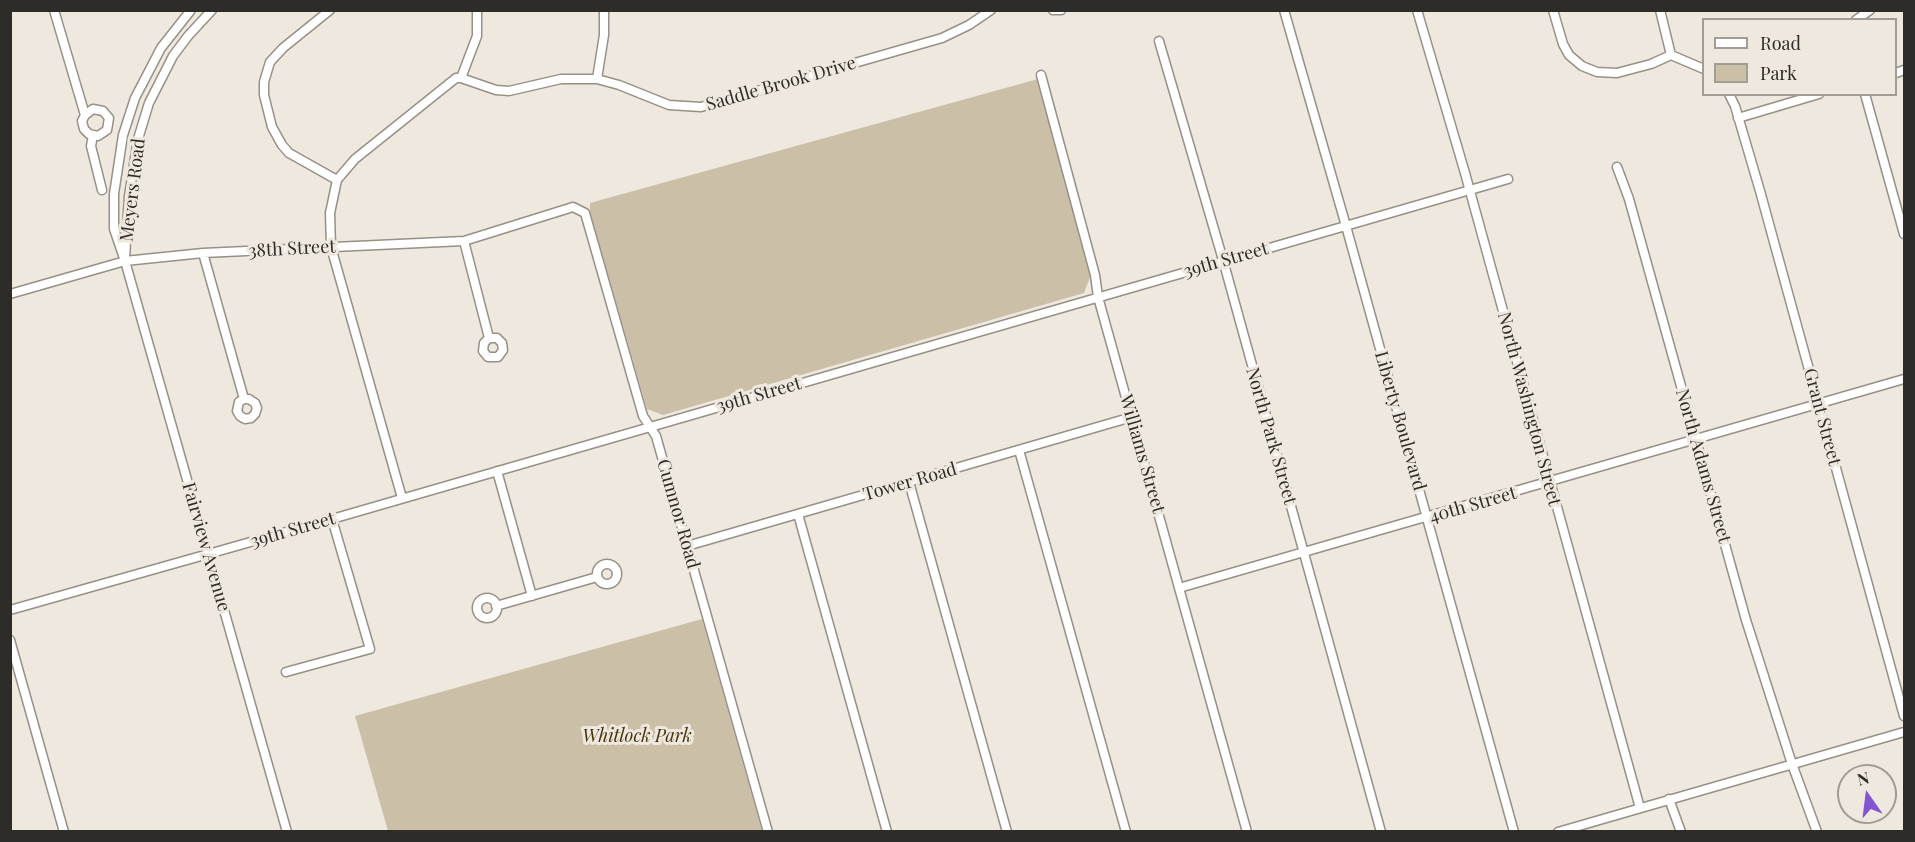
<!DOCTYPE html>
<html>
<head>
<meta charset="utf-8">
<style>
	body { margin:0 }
	#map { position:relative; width:1915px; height:842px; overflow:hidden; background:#eee8de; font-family:"Playfair Display",serif }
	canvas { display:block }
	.frame { position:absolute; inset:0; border:12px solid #2e2c28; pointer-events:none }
	.legend { position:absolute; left:1702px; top:18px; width:195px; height:78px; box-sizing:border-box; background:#eee8de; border:2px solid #a19d95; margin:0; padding:8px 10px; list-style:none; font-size:18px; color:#2e2c28 }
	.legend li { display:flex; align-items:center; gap:12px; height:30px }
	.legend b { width:30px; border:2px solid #a19d95 }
	.north { position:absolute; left:1837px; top:764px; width:60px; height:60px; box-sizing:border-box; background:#eee8de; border:2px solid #a19d95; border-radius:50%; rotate:346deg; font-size:16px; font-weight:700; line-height:24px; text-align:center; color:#2e2c28 }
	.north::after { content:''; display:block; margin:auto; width:21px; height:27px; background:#8156d0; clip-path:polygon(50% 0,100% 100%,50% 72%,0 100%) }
</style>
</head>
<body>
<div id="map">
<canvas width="1915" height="842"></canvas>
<div class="frame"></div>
<ul class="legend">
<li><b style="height:8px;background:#fff"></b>Road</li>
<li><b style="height:16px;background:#ccbfa8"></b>Park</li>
</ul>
<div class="north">N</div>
</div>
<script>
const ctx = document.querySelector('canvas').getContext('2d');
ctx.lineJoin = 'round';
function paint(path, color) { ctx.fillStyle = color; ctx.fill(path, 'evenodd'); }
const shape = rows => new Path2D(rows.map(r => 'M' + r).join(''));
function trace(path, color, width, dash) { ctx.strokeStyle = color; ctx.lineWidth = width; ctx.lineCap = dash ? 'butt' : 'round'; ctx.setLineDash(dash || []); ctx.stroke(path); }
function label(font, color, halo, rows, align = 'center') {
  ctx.font = font + ' "Playfair Display",serif'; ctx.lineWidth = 6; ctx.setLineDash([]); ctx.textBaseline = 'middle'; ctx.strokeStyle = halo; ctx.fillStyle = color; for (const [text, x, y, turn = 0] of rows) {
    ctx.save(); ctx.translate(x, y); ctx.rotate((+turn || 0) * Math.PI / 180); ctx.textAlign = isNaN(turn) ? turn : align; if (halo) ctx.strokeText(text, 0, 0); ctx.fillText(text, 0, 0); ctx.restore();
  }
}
const green = shape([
	[1038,79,1092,272,1084,293,663,415,647,409,590,212,590,203],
	[702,619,762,831,388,831,355,716]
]);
const minor = shape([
	[54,10,85,115,82,121,84,129,89,134,98,136,107,130,109,118,103,111,93,109,85,115],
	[191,10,161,48,135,98,123,135,114,194,114,229,125,261,287,832],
	[330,10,283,48,270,62,264,82,264,95,272,127,282,145,289,153,337,180],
	[1053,10,1061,10],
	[1284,10,1346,226,1514,832],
	[1417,10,1465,173,1640,808],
	[1553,10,1563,44,1569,55,1582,66,1597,72,1617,73,1651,64,1671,55,1704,69],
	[1660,10,1671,55],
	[1856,20,1870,10],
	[1159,41,1223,260,1381,832],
	[1896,73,1904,70],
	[1041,75,1095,275,1098,297,1247,832],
	[461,78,496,90,509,91,561,79,597,79,619,85,669,105,701,107,942,38,969,25,991,10],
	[461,78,477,36,477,10],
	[597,79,604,35,604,10],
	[1729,94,1735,106,1760,191,1904,716],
	[1865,94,1904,234],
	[1738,118,1819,94],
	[93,135,91,146,102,190],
	[1617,167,1629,199,1746,620,1792,764,1817,832],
	[464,241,489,338,484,343,483,351,488,357,498,357,503,350,502,343,497,338,489,338],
	[203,253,244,399,239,402,237,411,240,416,245,419,251,418,255,414,257,408,255,403,249,399,244,399],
	[125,258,129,196,138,139,149,103,173,56,188,36,212,10],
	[10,294,125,261,203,253,464,241,573,207,585,213,643,416,656,436,768,832],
	[1019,450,1126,832],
	[497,471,532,596],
	[909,482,1007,832],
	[402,498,331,247,330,213,337,180,355,159,456,78,461,78],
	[798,514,887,832],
	[687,546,1132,417],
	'597 574a10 10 0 1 1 20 0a10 10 0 1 1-20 0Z',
	[1179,588,1904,379],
	'477 608a10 10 0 1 1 20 0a10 10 0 1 1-20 0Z',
	[496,606,597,577],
	[10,610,332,519,1508,179],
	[10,640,64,832],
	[286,672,370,649,332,519],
	[1669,799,1681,832],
	[1558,832,1904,732]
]);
const streetNames = [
	["Saddle Brook Drive",781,84,-16],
	["Meyers Road",133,190,-83],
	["38th Street",292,249,-3],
	["39th Street",1226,260,-16],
	["39th Street",759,395,-16],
	["North Washington Street",1529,409,75],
	["Grant Street",1822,417,75],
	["Liberty Boulevard",1400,421,74],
	["North Park Street",1271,436,74],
	["Williams Street",1142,454,74],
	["North Adams Street",1703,466,74],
	["Tower Road",910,482,-16],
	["40th Street",1473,505,-16],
	["Cumnor Road",678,514,74],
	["39th Street",293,530,-16],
	["Fairview Avenue",206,547,74]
];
const parkNames = [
	["Whitlock Park",637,736]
];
paint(green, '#ccbfa8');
trace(minor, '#969087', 11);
trace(minor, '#fff', 8);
label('18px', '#2e2c28', '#eee8de', streetNames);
label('italic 18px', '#47330a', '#eee8de', parkNames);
</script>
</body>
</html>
